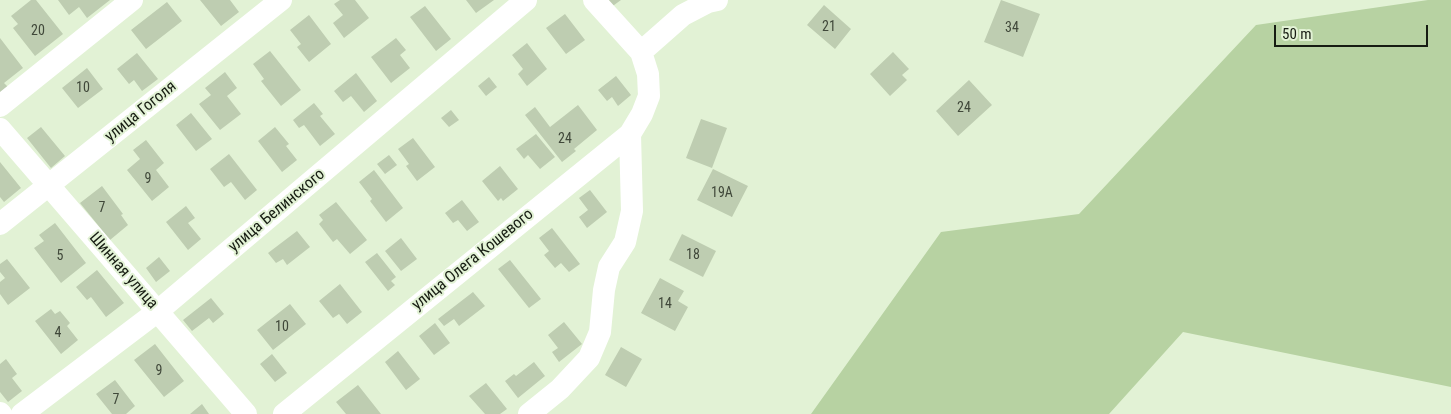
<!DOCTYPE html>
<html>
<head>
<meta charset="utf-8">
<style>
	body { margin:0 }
	#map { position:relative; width:1451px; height:414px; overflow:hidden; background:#e2f2d5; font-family:"Roboto Condensed",sans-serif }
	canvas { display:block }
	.scale { position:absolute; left:1274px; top:25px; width:154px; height:22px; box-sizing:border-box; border:2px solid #161c12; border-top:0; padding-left:6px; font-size:15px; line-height:18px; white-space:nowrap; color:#161c12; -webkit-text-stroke:4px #e2f2d5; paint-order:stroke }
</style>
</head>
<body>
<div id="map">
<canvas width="1451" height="414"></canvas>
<div class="scale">50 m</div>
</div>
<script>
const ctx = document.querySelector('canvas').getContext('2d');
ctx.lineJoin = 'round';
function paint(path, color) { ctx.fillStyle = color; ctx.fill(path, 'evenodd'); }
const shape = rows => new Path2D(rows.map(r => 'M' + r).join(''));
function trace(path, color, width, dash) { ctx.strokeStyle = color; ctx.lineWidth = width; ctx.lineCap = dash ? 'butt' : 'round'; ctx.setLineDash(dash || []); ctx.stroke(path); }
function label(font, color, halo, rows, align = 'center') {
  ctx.font = font + ' "Roboto Condensed",sans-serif'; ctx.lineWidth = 4; ctx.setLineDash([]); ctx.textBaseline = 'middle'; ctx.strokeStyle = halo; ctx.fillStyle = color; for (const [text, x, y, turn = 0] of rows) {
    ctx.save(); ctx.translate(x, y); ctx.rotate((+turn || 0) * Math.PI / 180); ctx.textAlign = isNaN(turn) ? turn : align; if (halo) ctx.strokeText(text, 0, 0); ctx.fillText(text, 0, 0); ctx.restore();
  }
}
const green = shape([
	[1428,0,1451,0,1451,387,1183,332,1109,414,811,414,941,232,1079,214,1256,25]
]);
const building = shape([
	[31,0,36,0,63,34,35,56,13,28,18,24,11,16],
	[58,0,110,0,87,18,79,7,69,15],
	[200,0,230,0,239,12,221,26],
	[340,0,355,0,369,18,344,38,333,23,343,15,334,4],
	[466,0,494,0,476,13],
	[604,0,621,0,610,8],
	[1001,0,1040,14,1023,57,984,42],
	[167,2,182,21,146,49,131,30],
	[824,5,851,29,835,49,807,25],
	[425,6,451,39,436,51,410,17],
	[565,14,585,40,566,54,546,28],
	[309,15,331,44,309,62,297,47,301,44,290,30],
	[0,38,23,68,4,83,8,87,0,94],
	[396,38,406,50,400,55,410,68,391,83,371,57],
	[527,43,547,69,527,86,518,74,523,69,512,55],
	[270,51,301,90,281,106,261,81,264,79,253,64],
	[893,52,909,69,902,75,907,80,890,96,870,74],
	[137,53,158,79,142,91,134,80,129,84,117,69],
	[87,68,103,89,78,108,62,88],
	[225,72,237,88,227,96,241,114,220,130,199,104,211,95,205,88],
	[356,73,377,101,364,112,351,96,343,102,334,91],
	[616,76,631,95,618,106,612,97,607,101,598,90],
	[489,77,497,87,486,96,478,86],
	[969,80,992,105,958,136,936,111],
	[314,103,323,114,320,116,335,134,320,146,304,125,299,128,293,120],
	[578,105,597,130,574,149,576,151,562,162,525,115,535,107,550,127],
	[451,110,459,120,449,127,441,118],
	[191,113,212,139,196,151,176,125],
	[701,119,727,128,712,168,686,158],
	[41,127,65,156,51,168,27,138],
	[275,127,289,144,286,146,297,160,282,172,258,141],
	[536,134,555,157,540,169,528,155,524,159,516,149],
	[413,138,435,167,417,181,406,166,409,164,398,149],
	[146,140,164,163,156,170,169,187,152,201,127,170,140,159,133,150],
	[229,154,257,190,245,200,231,182,224,187,210,169],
	[389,155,397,165,385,174,377,164],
	[0,162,21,188,4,202,0,197],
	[500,166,518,189,503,201,501,198,498,201,482,181],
	[713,169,748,186,732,217,697,200],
	[374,170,403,208,386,222,370,201,372,199,359,182],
	[102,186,123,214,121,215,128,225,110,240,80,203],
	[590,190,607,212,587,228,579,217,588,210,579,198],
	[462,200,479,222,467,231,458,220,453,223,445,213],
	[336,202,367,240,350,254,337,239,333,242,319,224,323,220,319,215],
	[186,206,195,218,188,223,201,239,188,250,166,222],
	[55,223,86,263,61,283,34,248,44,241,39,235],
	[552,228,580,264,569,272,561,263,555,268,544,255,549,251,539,238],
	[297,231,310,247,287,265,283,259,276,263,268,253],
	[682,234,716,251,703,277,669,260],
	[401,238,417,259,401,271,385,251],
	[377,253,396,277,391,281,395,285,388,291,365,262],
	[159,257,170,271,156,282,146,268],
	[7,259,30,288,8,305,0,294,0,282,5,278,0,272,0,264],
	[510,260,541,299,529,308,498,269],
	[97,270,124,303,106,317,91,297,87,300,76,287],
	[660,278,684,291,678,301,688,307,675,331,641,313],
	[340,284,362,312,347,324,339,314,333,318,319,301],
	[473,292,485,306,459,326,454,319,444,326,438,319],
	[211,298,224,314,213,323,209,318,192,331,183,320],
	[290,304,306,324,273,350,257,330],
	[51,309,55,314,60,311,70,323,67,326,78,340,61,354,35,321],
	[564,322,582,344,559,362,552,352,558,348,548,335],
	[435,323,450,343,434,355,419,336],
	[155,344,184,381,164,397,134,360],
	[621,347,642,359,626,387,605,375],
	[398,351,420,379,406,390,385,362],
	[272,354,287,373,275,382,260,364],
	[6,359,17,374,12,378,22,391,8,402,0,392,0,364],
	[534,362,545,376,518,398,505,381,514,374,516,376],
	[115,380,135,406,126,414,112,414,96,394],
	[486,383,507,409,500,414,485,414,469,396],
	[358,385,381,414,346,414,336,402],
	[202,404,209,414,190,414]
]);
const minor = shape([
	[641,52,683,15,708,2,717,0],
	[0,106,132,0],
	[0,129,246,414],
	[0,224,281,0],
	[0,413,1,414],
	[22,414,158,311,526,0],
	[284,414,630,134,642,114,649,96,648,74,641,52,594,0],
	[529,414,560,389,589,358,600,332,604,290,609,267,625,242,632,211,630,134]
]);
const numberNames = [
	["21",829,27],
	["34",1012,28],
	["20",38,31],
	["10",83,88],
	["24",964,108],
	["24",565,139],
	["9",148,179],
	["19А",722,193],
	["7",102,208],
	["18",693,255],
	["5",60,256],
	["14",665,304],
	["10",282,327],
	["4",58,333],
	["9",159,371],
	["7",116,400]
];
const streetNames = [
	["улица Гоголя",141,112,-39],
	["улица Белинского",277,211,-40],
	["улица Олега Кошевого",473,260,-39],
	["Шинная улица",123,271,49]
];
paint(green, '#b7d2a2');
paint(building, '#becdb1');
trace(minor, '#fff', 22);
label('14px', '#40483a', null, numberNames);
label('16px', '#161c12', '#e2f2d5', streetNames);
</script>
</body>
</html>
